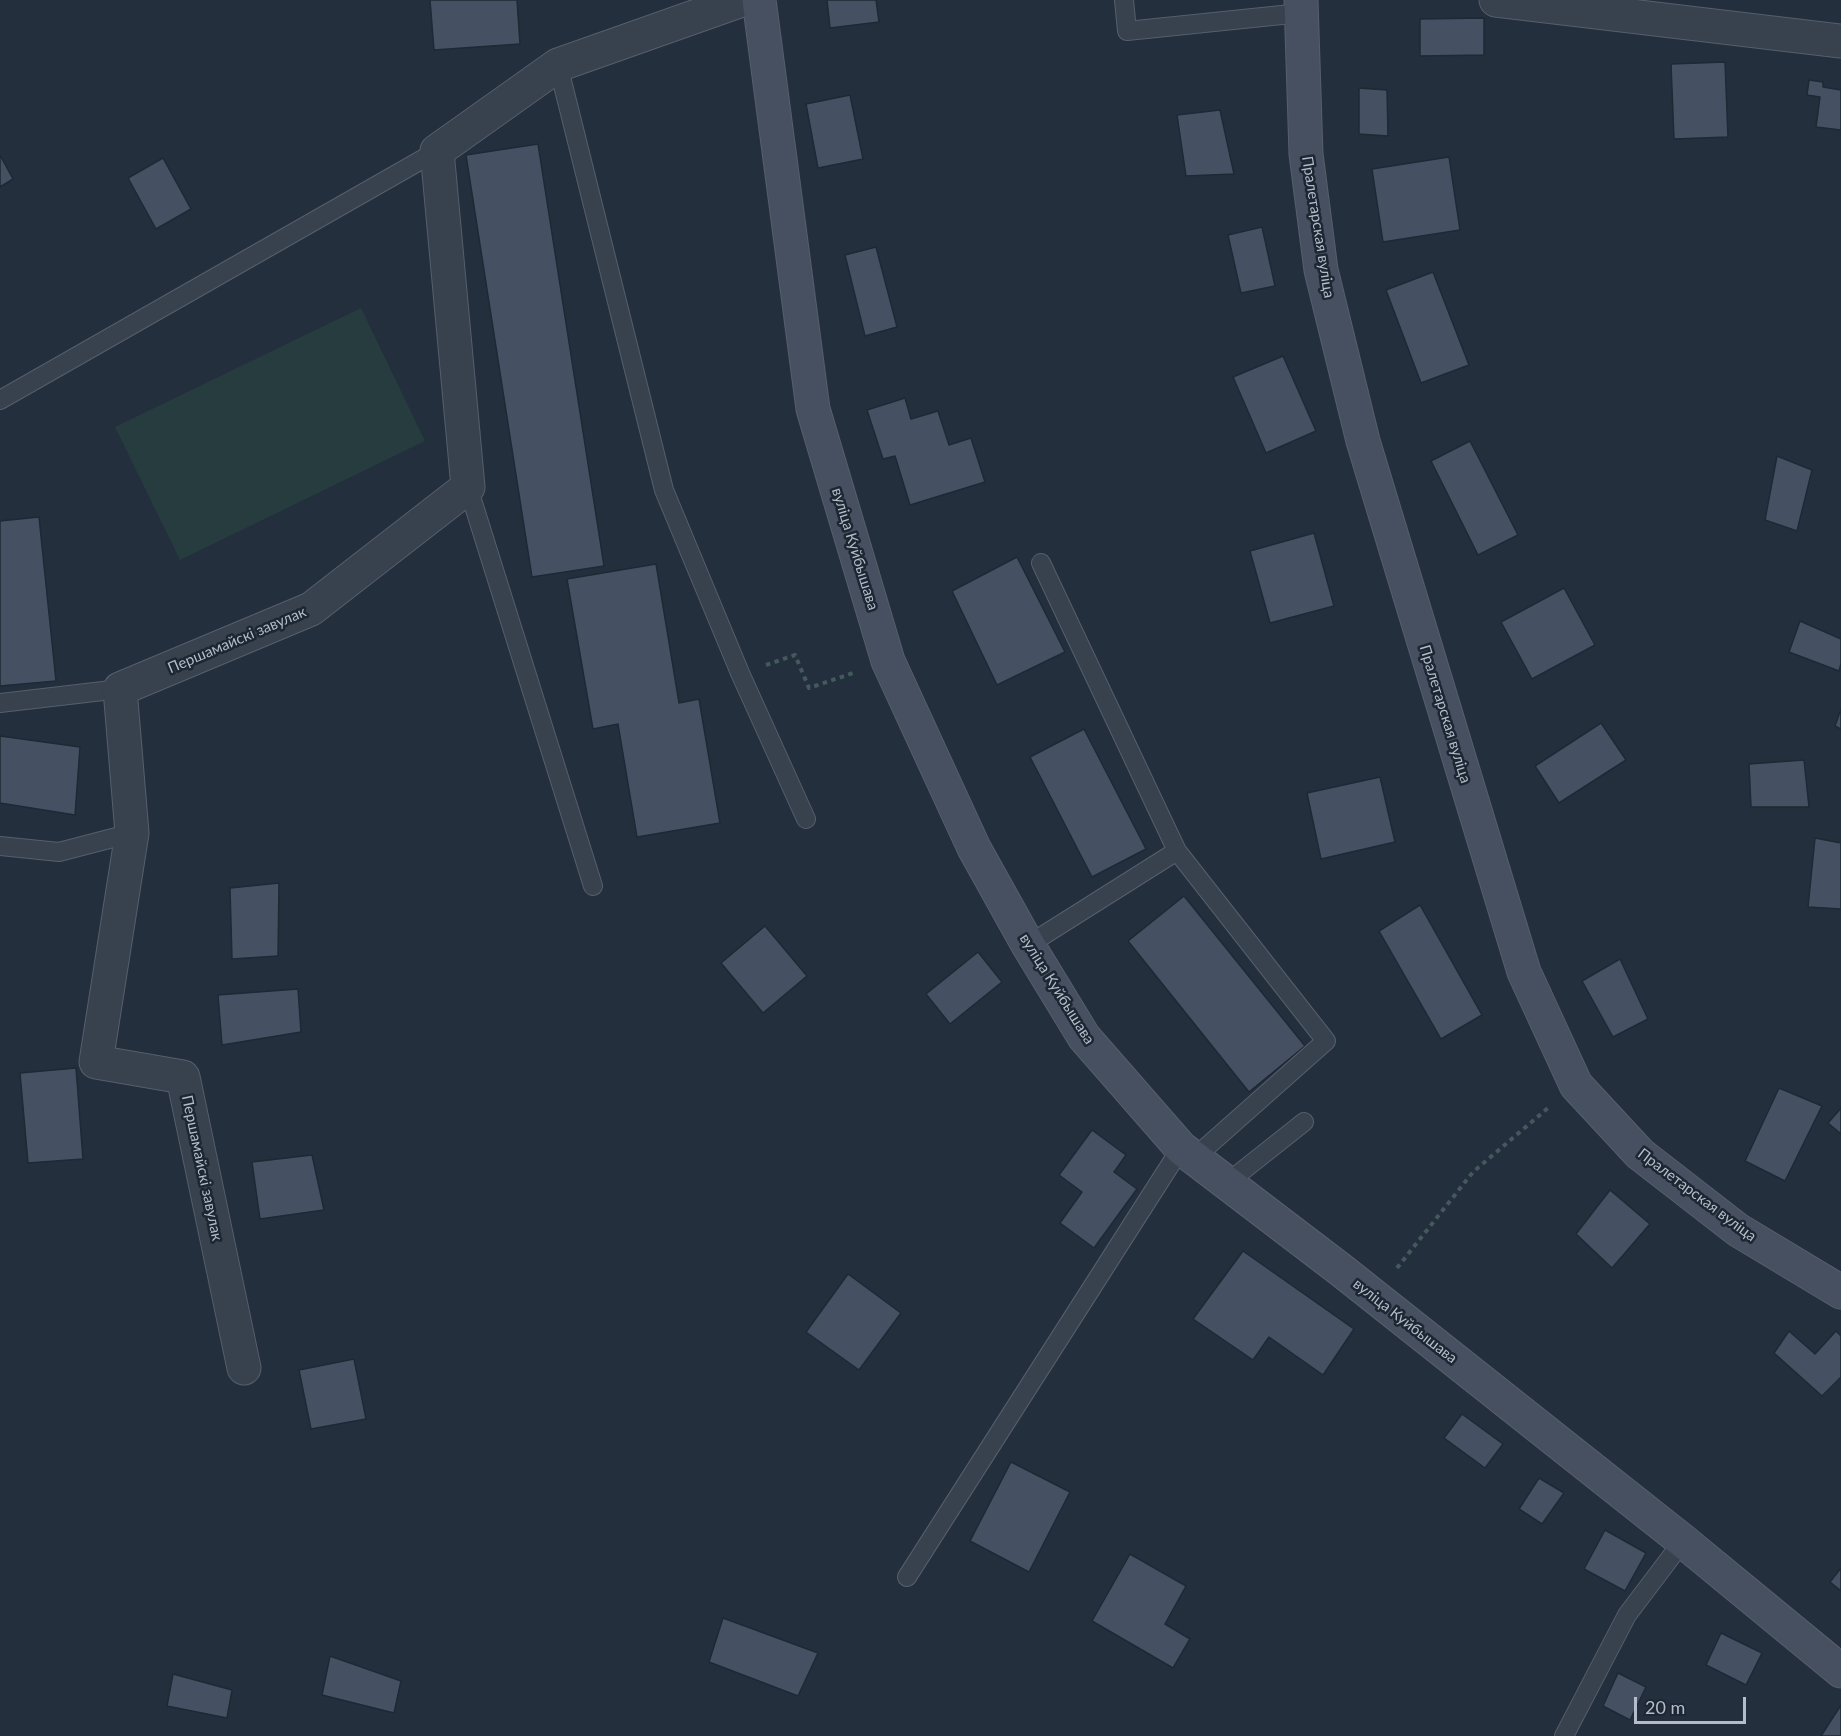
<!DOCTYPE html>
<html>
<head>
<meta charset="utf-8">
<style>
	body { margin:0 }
	#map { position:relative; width:1841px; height:1736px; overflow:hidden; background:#242f3e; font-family:Lato,sans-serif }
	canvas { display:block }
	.scale { position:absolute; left:1634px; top:1697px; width:112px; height:27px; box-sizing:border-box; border:3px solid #b4bcc9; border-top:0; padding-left:8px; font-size:18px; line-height:21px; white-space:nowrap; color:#b4bcc9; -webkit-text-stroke:4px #1d2633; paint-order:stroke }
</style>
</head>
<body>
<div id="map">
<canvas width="1841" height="1736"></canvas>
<div class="scale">20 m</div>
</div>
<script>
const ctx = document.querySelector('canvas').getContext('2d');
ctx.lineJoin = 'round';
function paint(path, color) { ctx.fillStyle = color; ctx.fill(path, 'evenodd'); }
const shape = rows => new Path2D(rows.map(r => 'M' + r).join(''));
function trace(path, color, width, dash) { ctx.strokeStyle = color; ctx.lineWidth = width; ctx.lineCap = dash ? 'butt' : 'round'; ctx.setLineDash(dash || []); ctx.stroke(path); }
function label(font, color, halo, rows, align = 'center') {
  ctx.font = font + ' Lato,sans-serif'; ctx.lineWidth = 5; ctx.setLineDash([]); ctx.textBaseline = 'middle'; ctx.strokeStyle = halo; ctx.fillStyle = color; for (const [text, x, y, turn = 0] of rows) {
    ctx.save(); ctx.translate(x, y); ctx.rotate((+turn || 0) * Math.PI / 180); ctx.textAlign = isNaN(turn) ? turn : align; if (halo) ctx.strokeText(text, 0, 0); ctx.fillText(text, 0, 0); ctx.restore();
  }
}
const green = shape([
	[361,308,425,441,180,560,115,427]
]);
const building = shape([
	[430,0,517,0,520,44,434,50,430,0],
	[827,0,876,0,879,22,830,28,827,0],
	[1484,18,1484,55,1420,56,1420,19,1484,18],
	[1725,62,1728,137,1674,139,1671,64,1725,62],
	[1809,80,1823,82,1823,87,1841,90,1841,130,1816,127,1820,97,1807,95,1809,80],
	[1359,88,1387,90,1388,136,1359,134,1359,88],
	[850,95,863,159,818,168,806,104,850,95],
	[1220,110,1234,174,1186,176,1177,115,1220,110],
	[538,144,604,566,532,577,466,155,538,144],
	[0,155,13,179,0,187,0,155],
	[1449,157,1460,230,1383,242,1372,169,1449,157],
	[163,158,191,209,156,229,128,178,163,158],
	[1262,227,1275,286,1241,293,1228,235,1262,227],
	[876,247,897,327,865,336,845,255,876,247],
	[1433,272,1469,365,1421,383,1386,290,1433,272],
	[1283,356,1316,431,1266,453,1233,377,1283,356],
	[905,398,911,419,938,411,949,445,971,438,985,482,910,505,895,456,883,459,867,410,905,398],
	[1470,441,1518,535,1478,555,1431,461,1470,441],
	[1777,456,1812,470,1797,531,1765,520,1777,456],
	[39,517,56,681,0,686,0,521,39,517],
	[1314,533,1334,606,1270,623,1250,551,1314,533],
	[1017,557,1065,652,997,685,952,591,1017,557],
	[656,564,679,703,699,699,720,823,637,837,618,724,593,729,567,579,656,564],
	[1564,588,1595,645,1532,679,1501,622,1564,588],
	[1800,621,1841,639,1841,664,1839,671,1789,652,1800,621],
	[1841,709,1841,729,1835,726,1841,709],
	[1601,723,1626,760,1559,803,1535,766,1601,723],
	[1084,729,1146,849,1092,877,1030,757,1084,729],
	[0,736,80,747,75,815,0,803,0,736],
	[1804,760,1809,807,1751,807,1749,764,1804,760],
	[1380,777,1395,842,1321,859,1307,793,1380,777],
	[1815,838,1841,843,1841,909,1808,907,1815,838],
	[279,883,278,956,232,959,230,888,279,883],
	[1184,896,1305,1046,1249,1092,1128,941,1184,896],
	[1420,905,1482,1015,1441,1039,1379,931,1420,905],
	[765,926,807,976,763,1013,721,963,765,926],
	[978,952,1002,982,950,1024,926,994,978,952],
	[1620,959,1648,1019,1613,1037,1582,981,1620,959],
	[298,989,301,1032,222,1045,218,995,298,989],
	[76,1068,83,1159,28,1163,20,1073,76,1068],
	[1779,1088,1822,1106,1785,1181,1745,1161,1779,1088],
	[1841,1108,1841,1134,1828,1123,1841,1108],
	[1092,1130,1126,1155,1114,1172,1137,1189,1094,1248,1060,1223,1082,1192,1059,1175,1092,1130],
	[312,1155,324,1210,260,1219,252,1162,312,1155],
	[1610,1190,1650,1224,1612,1268,1576,1234,1610,1190],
	[1243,1251,1354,1329,1323,1375,1269,1337,1253,1360,1193,1319,1243,1251],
	[848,1274,901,1313,859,1370,806,1332,848,1274],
	[1789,1331,1815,1354,1836,1331,1841,1336,1841,1377,1822,1396,1774,1353,1789,1331],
	[354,1359,366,1419,311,1429,299,1370,354,1359],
	[1462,1414,1503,1444,1485,1468,1444,1438,1462,1414],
	[1011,1462,1070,1492,1029,1572,970,1541,1011,1462],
	[1539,1478,1564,1493,1542,1524,1519,1509,1539,1478],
	[1605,1530,1646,1553,1625,1591,1584,1569,1605,1530],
	[1130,1554,1186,1586,1165,1624,1190,1639,1173,1668,1092,1621,1130,1554],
	[1841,1568,1841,1591,1830,1582,1841,1568],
	[723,1618,818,1653,798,1696,709,1662,723,1618],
	[1721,1633,1762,1653,1746,1685,1706,1665,1721,1633],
	[330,1656,401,1681,394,1713,322,1695,330,1656],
	[1618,1673,1646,1687,1630,1720,1603,1706,1618,1673],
	[173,1674,232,1690,227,1718,167,1706,173,1674],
	[1841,1705,1841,1736,1821,1736,1841,1705]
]);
const path = shape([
	[766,665,795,655,809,688,853,673],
	[1397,1268,1473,1172,1548,1108]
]);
const service = shape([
	[1124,0,1127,31,1301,13],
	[558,65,664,490,740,673,806,819],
	[0,400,437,151],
	[468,487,593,886],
	[1041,563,1177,851,1326,1041,1194,1158],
	[0,703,120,689],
	[0,846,59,852,132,833],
	[1028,945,1177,851],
	[1227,1183,1304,1122],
	[907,1577,1181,1148],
	[1564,1736,1627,1615,1683,1541]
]);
const minor = shape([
	[1496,0,1841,41],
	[244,1368,183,1077,96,1062,132,833,120,689,311,609,468,487,437,151,558,65,742,0]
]);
const secondary = shape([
	[759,0,813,409,888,661,974,848,1028,945,1084,1037,1181,1148,1341,1270,1683,1541,1841,1671],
	[1301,0,1306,154,1321,270,1363,441,1524,972,1576,1085,1640,1154,1738,1230,1841,1292]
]);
const streetNames = [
	["Пралетарская вуліца",1318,227,81],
	["вуліца Куйбышава",855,549,73],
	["Першамайскі завулак",237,640,-23],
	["Пралетарская вуліца",1445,714,73],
	["вуліца Куйбышава",1057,989,58],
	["Першамайскі завулак",202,1168,78],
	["Пралетарская вуліца",1697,1195,37],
	["вуліца Куйбышава",1405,1321,38]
];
paint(green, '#263c3f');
paint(building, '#455162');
trace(building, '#1f2835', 1.5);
trace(service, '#565f6c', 20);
trace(minor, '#565f6c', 35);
trace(secondary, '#565f6c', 35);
trace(path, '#44595c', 4, [4.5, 4.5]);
trace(service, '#38414e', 18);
trace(minor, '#38414e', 33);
trace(secondary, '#465061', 33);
label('15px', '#b4bcc9', '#1d2633', streetNames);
</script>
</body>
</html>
